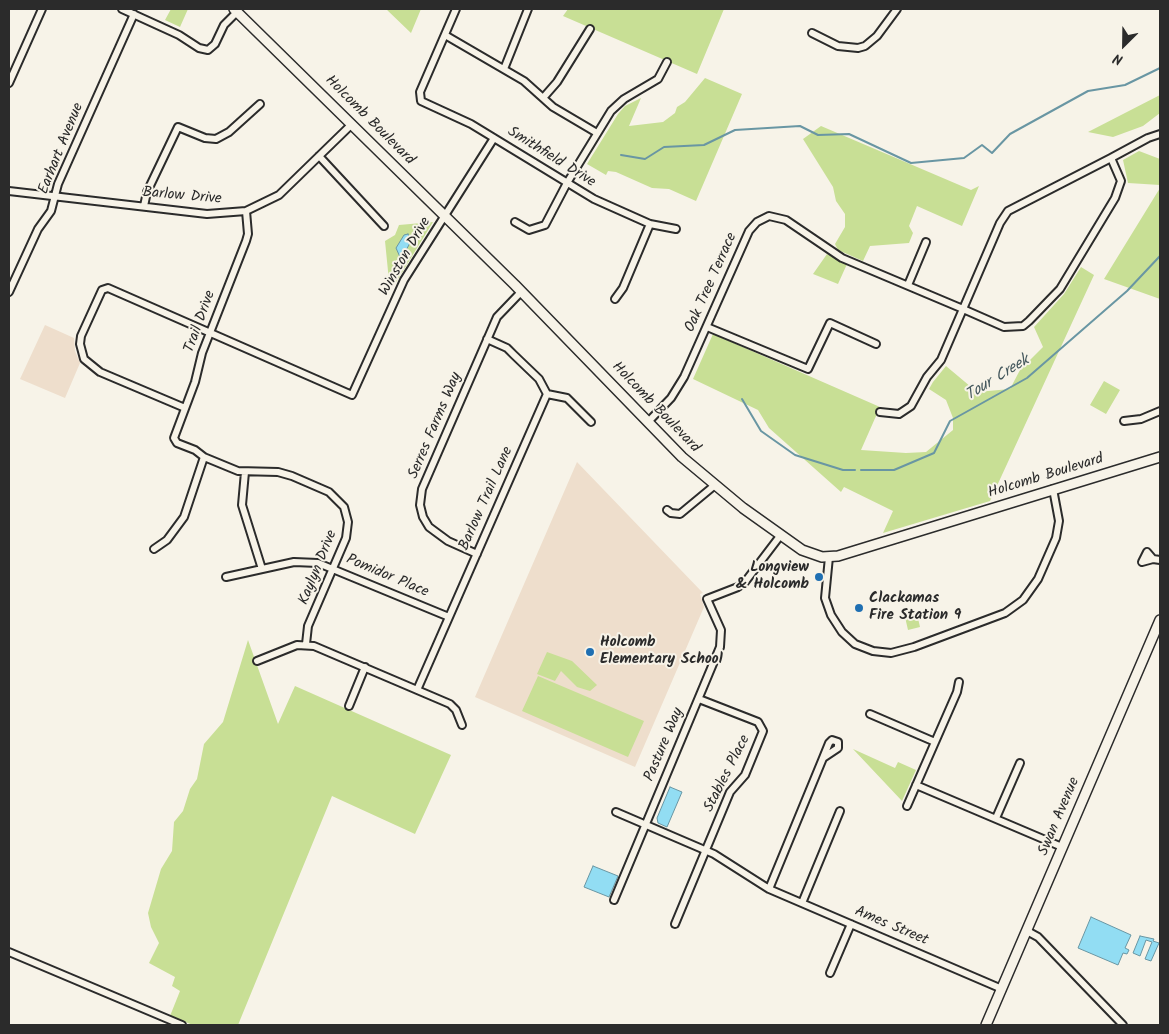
<!DOCTYPE html>
<html>
<head>
<meta charset="utf-8">
<style>
	body { margin:0 }
	#map { position:relative; width:1169px; height:1034px; overflow:hidden; background:#f7f3e8; font-family:Kalam,sans-serif }
	canvas { display:block }
	.frame { position:absolute; inset:0; border:10px solid #2b2b2b; pointer-events:none }
	.north { position:absolute; left:1099px; top:20px; width:50px; height:50px; -webkit-text-stroke:4px #f7f3e8; paint-order:stroke; rotate:203deg; font-size:14px; font-weight:700; line-height:20px; text-align:center; color:#2b2b2b }
	.north::after { content:''; display:block; margin:auto; width:18px; height:22px; background:#2b2b2b; clip-path:polygon(50% 0,100% 100%,50% 72%,0 100%) }
</style>
</head>
<body>
<div id="map">
<canvas width="1169" height="1034"></canvas>
<div class="frame"></div>
<div class="north">N</div>
</div>
<script>
const ctx = document.querySelector('canvas').getContext('2d');
ctx.lineJoin = 'round';
function paint(path, color) { ctx.fillStyle = color; ctx.fill(path, 'evenodd'); }
const shape = rows => new Path2D(rows.map(r => 'M' + r).join(''));
function trace(path, color, width, dash) { ctx.strokeStyle = color; ctx.lineWidth = width; ctx.lineCap = dash ? 'butt' : 'round'; ctx.setLineDash(dash || []); ctx.stroke(path); }
function label(font, color, halo, rows, align = 'center') {
  ctx.font = font + ' Kalam,sans-serif'; ctx.lineWidth = 4; ctx.setLineDash([]); ctx.textBaseline = 'middle'; ctx.strokeStyle = halo; ctx.fillStyle = color; for (const [text, x, y, turn = 0] of rows) {
    ctx.save(); ctx.translate(x, y); ctx.rotate((+turn || 0) * Math.PI / 180); ctx.textAlign = isNaN(turn) ? turn : align; if (halo) ctx.strokeText(text, 0, 0); ctx.fillText(text, 0, 0); ctx.restore();
  }
}
const built = shape([
	[45,325,74,338,75,351,80,363,65,398,20,379],
	[577,462,703,593,700,594,704,607,635,767,475,697]
]);
const green = shape([
	[171,9,188,9,180,27,165,20],
	[386,9,421,9,411,33],
	[568,9,724,9,697,74,563,16],
	[705,78,742,94,696,201,669,189,652,188,616,172,608,171,606,175,587,164,618,114,625,106,641,98,629,126,663,122,675,113,677,107,685,102],
	[1160,95,1160,113,1143,126,1113,137,1088,132],
	[821,126,971,190,979,186,962,226,917,206,909,226,913,233,909,243,870,246,863,261,838,250,835,244,845,227,845,214,836,201,833,187,803,139],
	[1139,151,1160,159,1160,185,1128,183,1123,160],
	[1160,188,1160,299,1104,279],
	[433,222,395,284,389,281,385,241,395,235,399,225],
	[827,254,847,264,838,284,813,274],
	[1081,267,1094,275,990,501,883,533,893,511,844,487,841,492,769,428,758,410,693,379,713,334,880,407,861,450,906,453,926,452,953,430,953,418,946,400,929,389,933,382,946,366,977,392,1010,389,1020,370,1043,347,1034,327,1064,294],
	[1104,381,1120,390,1106,414,1090,405],
	[917,614,920,627,908,630,905,617],
	[248,640,278,724,295,686,451,755,415,834,332,796,238,1025,193,1025,170,1016,180,991,172,986,175,977,149,963,159,943,151,927,148,913,161,869,172,851,174,822,183,811,190,789,197,779,204,744,223,722],
	[547,652,572,661,597,685,590,691,577,687,561,671,555,681,537,674],
	[538,676,644,721,628,757,522,711],
	[853,749,895,768,898,762,916,770,902,801]
]);
const water = shape([
	[408,234,411,241,403,256,400,257,396,248,404,235,408,234],
	[670,787,682,792,667,827,658,823,657,818,670,787],
	[593,866,618,876,609,897,584,887,593,866],
	[1091,917,1131,935,1125,948,1129,950,1127,954,1123,953,1118,965,1078,948,1091,917],
	[1140,936,1154,939,1153,941,1159,943,1151,961,1145,959,1152,942,1146,940,1140,956,1133,953,1140,936]
]);
const stream = shape([
	[621,155,645,159,664,147,704,145,735,130,800,126,818,135,849,134,911,163,964,158,982,145,992,153,1010,134,1088,91,1125,85,1160,68],
	[742,399,761,431,795,455,843,470,855,470],
	[861,470,894,470,934,453,950,421,1027,378,1127,291,1160,256]
]);
const street = shape([
	[122,9,179,35,199,48,208,50,215,44,224,25,237,12],
	[456,9,420,92,421,101,471,124,594,199,650,224,676,229],
	[812,33,838,46,858,48,865,46,877,36,897,9],
	[445,35,524,81,553,107,597,133],
	[504,69,528,9],
	[9,83,42,9],
	[543,98,557,82,590,29],
	[319,156,384,226],
	[1111,158,1121,181,1115,198,1060,289,1029,321,1023,326,1004,327,963,309,1000,223,1008,211,1111,158],
	[1111,158,1148,138,1160,134],
	[9,191,207,214,246,211,279,195,352,124],
	[144,206,147,192,178,127,205,138,216,139,229,132,260,104],
	[246,211,248,234,246,241,202,353,195,382,174,438,177,443,195,450,204,457,238,471,278,472,292,476,329,492,344,507,348,522,346,538,308,626,306,644],
	[515,222,529,230,545,225,567,183,611,111,624,99,658,79,667,62],
	[908,285,926,242],
	[9,292,38,229,51,211,58,184,134,14],
	[615,299,623,288,650,224],
	[707,327,808,369,830,323,876,344],
	[547,394,567,398,591,422],
	[185,408,100,372,84,359,80,344,81,336,102,290,108,288,352,395,404,280,494,138],
	[1124,421,1141,419,1160,411],
	[648,422,671,398,684,377,749,231,757,222,769,216,786,220,842,258,963,309,941,360,927,377,911,406,899,414,880,412],
	[245,472,242,505,262,569],
	[667,510,671,513,680,514,715,485],
	[154,549,167,540,184,517,204,457],
	[477,554,448,541,429,527,423,517,420,505,422,489,497,317,521,292],
	[829,557,825,598,831,615,842,632,855,644,873,651,891,653,914,647,1005,613,1023,600,1038,579,1056,538,1059,521,1053,489],
	[1153,559,1147,552,1142,562,1153,559,1160,560],
	[226,577,294,562,318,563,449,617],
	[257,661,297,645,314,646,450,704,456,710,462,725],
	[417,690,547,394,539,379,514,355,507,348,487,339],
	[349,706,365,667],
	[870,714,935,742],
	[916,785,1062,847],
	[907,806,957,692,959,682],
	[616,812,714,854,769,889,1002,989],
	[996,818,1020,763],
	[769,889,823,758,829,743,832,740,838,742,838,748,823,758],
	[614,900,720,647,721,630,707,599,738,587,745,582,780,536],
	[802,903,840,811],
	[675,924,730,792,745,775,763,731,758,722,699,699],
	[1027,931,1038,937,1123,1025],
	[9,952,182,1025],
	[830,973,851,924]
]);
const secondary = shape([
	[234,9,515,285,682,457,743,508,802,550,822,557,838,556,1160,457],
	[986,1025,1160,620]
]);
const markers = [
	[819,577,5,"#1f6fb2"],
	[859,608,5,"#1f6fb2"],
	[590,652,5,"#1f6fb2"]
];
const streetNames = [
	["Holcomb Boulevard",369,121,45],
	["Earhart Avenue",62,149,-68],
	["Smithfield Drive",551,158,32],
	["Barlow Drive",182,197,5],
	["Winston Drive",406,257,-60],
	["Oak Tree Terrace",712,283,-66],
	["Trail Drive",201,322,-70],
	["Holcomb Boulevard",655,408,46],
	["Serres Farms Way",436,426,-67],
	["Holcomb Boulevard",1046,477,-17],
	["Barlow Trail Lane",487,499,-66],
	["Kaylyn Drive",319,568,-68],
	["Pomidor Place",387,577,23],
	["Pasture Way",665,745,-67],
	["Stables Place",728,774,-63],
	["Swan Avenue",1060,817,-67],
	["Ames Street",891,927,23]
];
const poiNames = [
	["Longview",809,568,"right"],
	["& Holcomb",809,585,"right"],
	["Clackamas",869,599],
	["Fire Station 9",869,616],
	["Holcomb",600,643],
	["Elementary School",600,660]
];
const waterNames = [
	["Tour Creek",998,379,-32]
];
paint(built, '#eedecc');
paint(green, '#c8df95');
paint(water, '#92ddf3');
trace(water, '#6996a3', 1);
trace(stream, '#6996a3', 2);
trace(street, '#2b2b2b', 10);
trace(secondary, '#2b2b2b', 12);
trace(street, '#f7f3e8', 6);
trace(secondary, '#f7f3e8', 9);
for (const [x, y, r, color] of markers) { const dot = new Path2D(); dot.arc(x, y, r, 0, 2 * Math.PI); ctx.fillStyle = color; ctx.fill(dot); trace(dot, '#f7f3e8', 2); }
label('15px', '#2b2b2b', '#f7f3e8', streetNames);
label('bold 15px', '#2b2b2b', '#f7f3e8', poiNames, 'left');
label('italic 16px', '#45585d', '#f7f3e8', waterNames);
</script>
</body>
</html>
